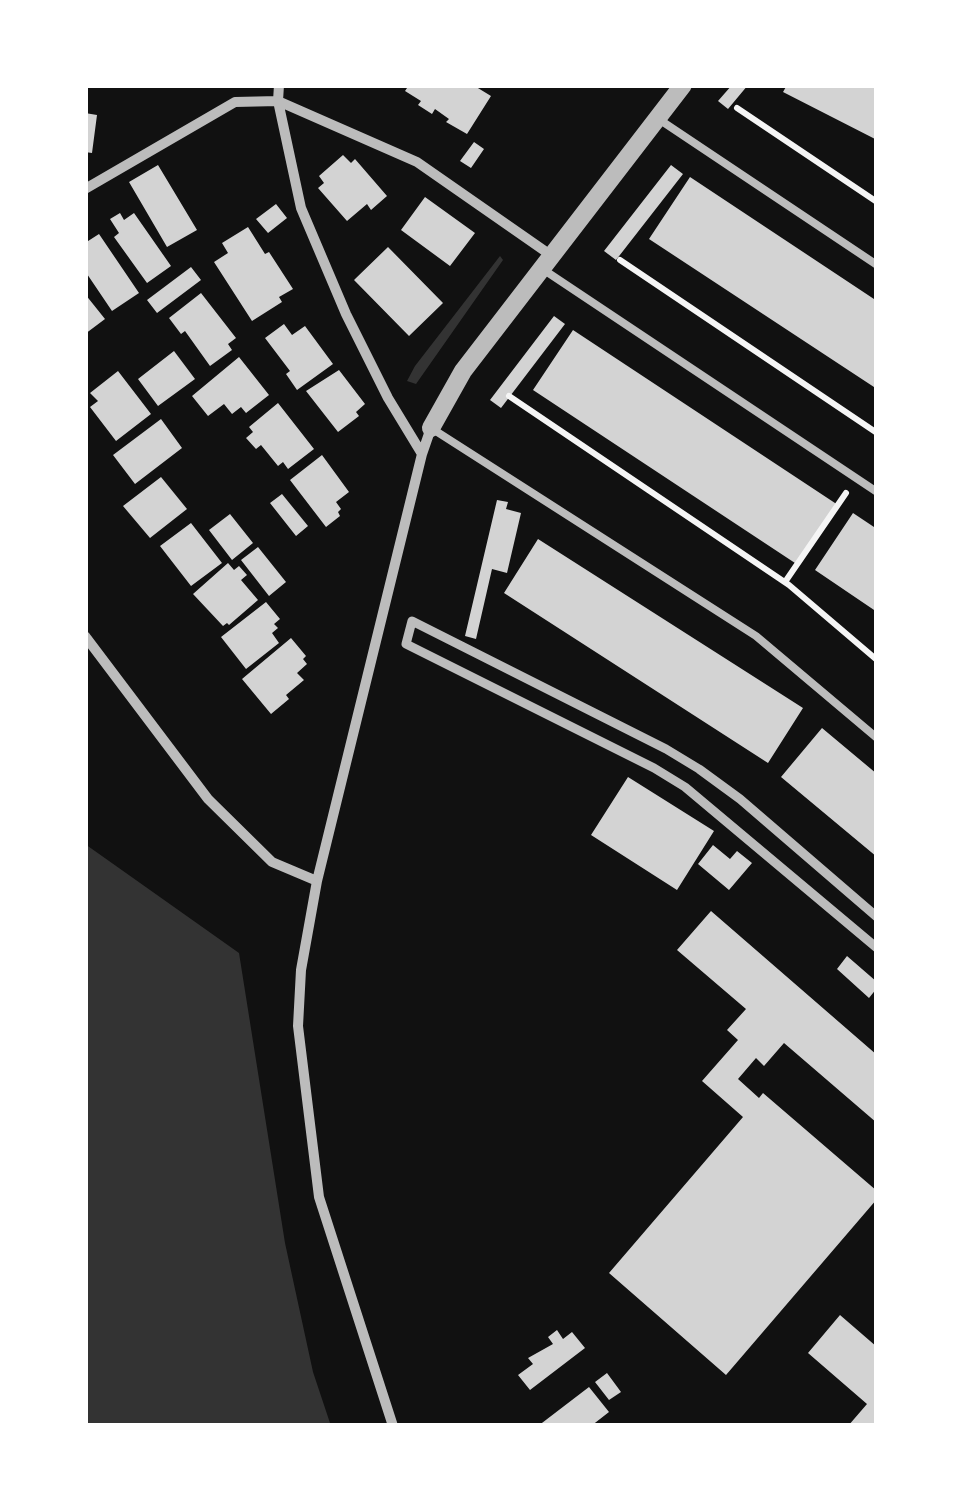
<!DOCTYPE html>
<html>
<head>
<meta charset="utf-8">
<style>
	body { margin:0 }
	#map { position:relative; width:962px; height:1511px; overflow:hidden; background:#111; font-family:"Playfair Display",serif }
	canvas { display:block }
	.frame { position:absolute; inset:0; border:88px solid #fff; pointer-events:none }
</style>
</head>
<body>
<div id="map">
<canvas width="962" height="1511"></canvas>
<div class="frame"></div>
</div>
<script>
const ctx = document.querySelector('canvas').getContext('2d');
ctx.lineJoin = 'round';
function paint(path, color) { ctx.fillStyle = color; ctx.fill(path, 'evenodd'); }
const shape = rows => new Path2D(rows.map(r => 'M' + r).join(''));
function trace(path, color, width, dash) { ctx.strokeStyle = color; ctx.lineWidth = width; ctx.lineCap = dash ? 'butt' : 'round'; ctx.setLineDash(dash || []); ctx.stroke(path); }
const water = shape([
	[500,256,503,260,416,384,407,381,415,366],
	[85,844,239,953,285,1243,313,1372,331,1426,85,1426]
]);
const building = shape([
	[409,85,473,85,491,96,467,134,446,122,449,119,435,109,432,114,418,105,421,101,405,91],
	[732,85,748,85,728,109,718,101],
	[787,85,877,85,877,140,783,92],
	[85,113,97,115,92,153,85,152],
	[474,142,484,149,471,168,460,161],
	[343,155,351,163,355,159,387,196,371,210,367,204,347,221,318,188,324,183,319,176],
	[158,165,197,230,167,247,129,182],
	[671,165,683,174,616,260,604,251],
	[690,177,877,301,877,389,649,239],
	[425,197,475,233,450,266,401,230],
	[276,204,287,218,268,233,256,219],
	[120,213,124,220,134,213,171,266,147,283,114,237,119,233,110,219],
	[248,227,265,254,269,252,293,289,279,297,282,302,252,321,214,262,228,253,222,243],
	[99,234,139,293,112,311,85,271,85,243],
	[388,247,443,303,409,336,354,280],
	[191,267,201,280,157,313,147,300],
	[201,293,236,338,228,344,232,350,210,366,185,331,181,334,169,318],
	[85,294,105,319,85,334],
	[554,316,565,324,501,408,490,400],
	[284,324,292,335,305,326,333,364,297,390,286,374,290,371,265,338],
	[573,330,838,505,798,565,533,390],
	[174,351,195,379,158,406,138,379],
	[239,357,269,395,246,413,241,407,232,414,224,404,208,416,192,396],
	[339,370,365,404,356,412,359,416,338,432,306,391],
	[118,371,151,414,116,441,90,407,98,401,90,393],
	[278,403,314,449,288,469,283,462,278,466,261,445,256,449,246,438,253,432,249,427],
	[161,419,182,448,135,484,113,455],
	[322,455,349,492,336,502,341,509,338,512,340,516,326,527,290,480],
	[161,477,187,509,150,538,123,506],
	[282,494,308,526,296,536,270,503],
	[497,500,508,502,506,509,521,513,507,573,492,569,476,639,465,636],
	[853,513,877,529,877,612,815,570],
	[230,514,253,543,232,560,209,530],
	[191,523,222,563,191,586,160,546],
	[538,539,803,708,768,763,504,593],
	[258,547,286,582,269,596,241,560],
	[228,563,234,570,239,566,247,575,241,580,258,600,229,625,227,623,223,626,193,594],
	[266,602,280,619,274,624,278,628,272,633,279,643,246,669,221,637],
	[291,638,306,656,303,659,307,664,297,673,304,680,286,695,289,699,271,714,242,679],
	[822,728,877,774,877,857,781,777],
	[628,777,714,831,677,890,591,835],
	[713,845,730,859,737,851,752,863,729,890,698,864],
	[711,911,877,1055,877,1123,784,1043,764,1066,756,1058,738,1079,759,1098,763,1093,877,1191,877,1199,726,1375,609,1273,743,1117,702,1081,738,1040,727,1030,746,1009,677,950],
	[847,956,877,982,877,988,869,998,837,969],
	[840,1315,877,1347,877,1426,848,1426,867,1404,808,1353],
	[557,1330,563,1339,572,1332,585,1348,530,1390,518,1375,533,1364,528,1358,553,1344,548,1337],
	[607,1373,621,1392,609,1400,595,1382],
	[589,1387,609,1412,591,1426,538,1426]
]);
const path = shape([
	[737,108,877,202],
	[620,260,877,433],
	[509,396,789,585,877,660],
	[785,582,846,493]
]);
const service = shape([
	[657,118,877,265],
	[544,270,877,492],
	[431,428,756,636,877,738]
]);
const pedestrian = shape([
	[877,917,740,799,699,769,666,749,412,621,406,644,654,768,685,787,877,948]
]);
const minor = shape([
	[279,85,278,101,301,208,346,314,388,398,422,454],
	[85,189,235,102,278,101,417,162,552,256],
	[85,636,208,799,272,862,317,881],
	[393,1426,319,1197,298,1026,301,970,317,881,422,454,431,428]
]);
const tertiary = shape([
	[431,428,463,371,683,85]
]);
paint(water, '#333');
paint(building, '#d3d3d3');
trace(path, '#f5f5f5', 6);
trace(service, '#bcbcbc', 8);
trace(pedestrian, '#bcbcbc', 9);
trace(minor, '#bcbcbc', 10);
trace(tertiary, '#bcbcbc', 18);
</script>
</body>
</html>
